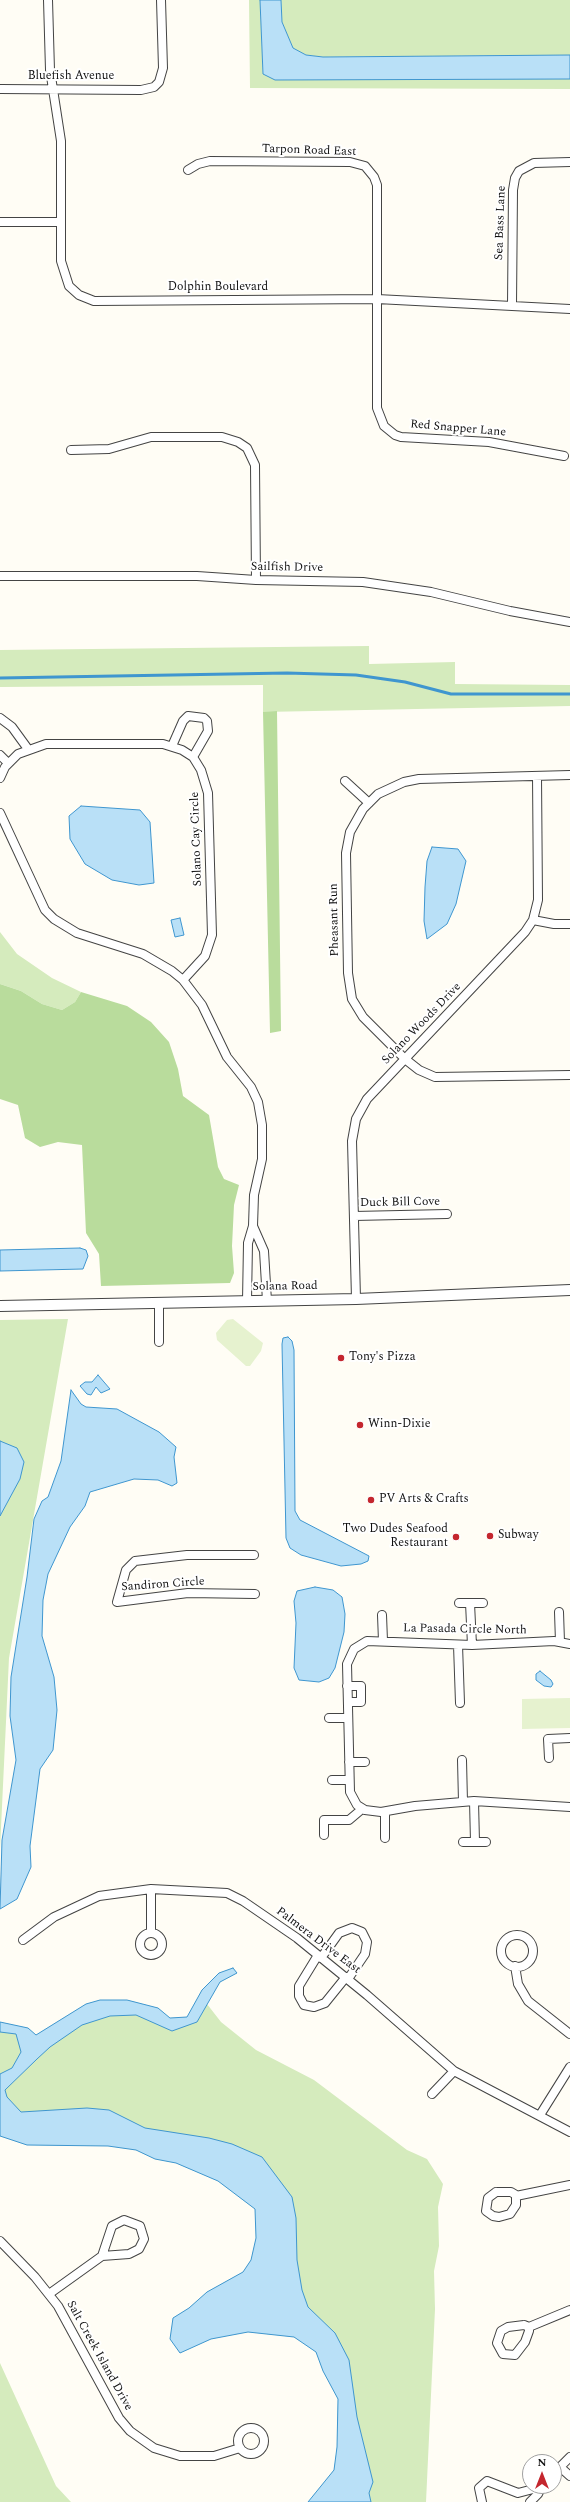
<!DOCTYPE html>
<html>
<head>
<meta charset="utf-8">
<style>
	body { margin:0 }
	#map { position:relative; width:570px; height:2502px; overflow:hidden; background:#fffdf5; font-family:Spectral,serif }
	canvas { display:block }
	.north { position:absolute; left:522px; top:2454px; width:40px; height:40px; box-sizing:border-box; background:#fff; border:1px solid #a0a0a0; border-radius:50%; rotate:0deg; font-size:11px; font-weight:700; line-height:16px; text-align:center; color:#111 }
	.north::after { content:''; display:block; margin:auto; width:14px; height:18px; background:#c4262e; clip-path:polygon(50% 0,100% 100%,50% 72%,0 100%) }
</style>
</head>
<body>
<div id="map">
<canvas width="570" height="2502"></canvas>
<div class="north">N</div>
</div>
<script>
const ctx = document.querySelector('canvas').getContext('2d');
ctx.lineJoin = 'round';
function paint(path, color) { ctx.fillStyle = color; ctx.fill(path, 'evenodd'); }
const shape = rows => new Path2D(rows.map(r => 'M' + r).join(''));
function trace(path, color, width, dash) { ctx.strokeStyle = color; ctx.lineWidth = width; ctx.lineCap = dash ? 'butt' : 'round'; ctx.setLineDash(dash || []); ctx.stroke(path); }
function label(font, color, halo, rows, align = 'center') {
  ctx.font = font + ' Spectral,serif'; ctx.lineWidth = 4; ctx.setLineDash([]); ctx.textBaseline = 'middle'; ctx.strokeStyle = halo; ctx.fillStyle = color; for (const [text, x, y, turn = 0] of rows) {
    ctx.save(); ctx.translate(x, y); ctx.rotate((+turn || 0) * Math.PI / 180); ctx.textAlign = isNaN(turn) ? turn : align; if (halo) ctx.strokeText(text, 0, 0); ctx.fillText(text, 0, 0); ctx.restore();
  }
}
const green = shape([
	[249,0,260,0,263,74,570,79,570,89,250,88],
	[281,0,570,0,570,55,323,57,306,55,293,49,282,22],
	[369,646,369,664,455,662,455,684,570,685,570,706,263,712,263,685,0,687,0,650],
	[0,932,17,954,52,978,81,992,75,1002,62,1010,42,1004,21,991,0,984],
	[68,1319,9,1658,0,1849,0,1320],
	[233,1968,237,1973,220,1982,207,2004,221,2022,256,2050,314,2080,407,2150,427,2159,443,2184,438,2207,439,2246,434,2271,435,2309,426,2502,308,2502,334,2470,337,2447,338,2399,323,2371,316,2352,294,2337,248,2332,211,2339,180,2353,170,2339,173,2318,189,2308,207,2292,243,2272,251,2260,256,2238,255,2209,218,2181,176,2163,155,2159,136,2150,108,2146,27,2145,0,2136,0,2022,28,2028,36,2035,86,2004,100,2000,127,2000,158,2008,170,2018,187,2017,202,1990,219,1973],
	[0,2363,56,2486,71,2502,0,2502]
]);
const forest = shape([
	[277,711,281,1031,270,1033,263,712],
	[0,984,21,991,42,1004,62,1010,75,1002,81,992,127,1006,151,1022,169,1042,178,1069,183,1096,209,1115,218,1167,224,1179,239,1185,234,1205,232,1246,234,1273,230,1283,101,1286,99,1254,86,1233,82,1145,58,1142,40,1147,25,1138,18,1105,0,1099]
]);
const pitch = shape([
	[233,1319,263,1343,261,1351,250,1366,246,1366,217,1340,216,1333,227,1320],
	[570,1698,570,1728,522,1729,522,1699]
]);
const water = shape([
	[260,0,281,0,282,22,293,48,306,55,323,57,570,55,570,79,275,80,263,74,260,0],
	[81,806,140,810,150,822,154,883,139,885,112,880,85,864,70,839,69,816,81,806],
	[432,847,458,849,466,861,456,904,447,924,427,939,424,921,425,887,427,861,432,847],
	[180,918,184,935,175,937,171,920,180,918],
	[80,1248,86,1250,88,1256,83,1269,0,1271,0,1250,80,1248],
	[288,1337,292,1341,294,1350,295,1511,300,1520,369,1556,368,1561,361,1564,341,1566,301,1555,290,1548,286,1538,282,1344,283,1338,288,1337],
	[98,1375,110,1389,101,1393,96,1387,91,1395,87,1394,80,1386,85,1382,92,1382,98,1375],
	[71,1390,81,1404,86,1407,117,1409,159,1432,176,1447,174,1457,177,1483,172,1486,158,1480,134,1479,90,1492,85,1506,70,1527,48,1574,43,1600,42,1636,54,1677,57,1710,53,1750,40,1769,30,1846,31,1867,17,1899,0,1909,2,1840,16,1760,10,1716,11,1677,27,1577,34,1519,42,1501,48,1497,61,1461,71,1390],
	[0,1441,17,1448,24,1462,20,1479,0,1516,0,1441],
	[315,1587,333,1590,342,1597,345,1614,344,1632,335,1668,329,1678,319,1682,299,1680,294,1668,296,1623,294,1601,297,1591,315,1587],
	[540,1671,551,1680,553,1684,551,1687,544,1686,536,1680,536,1674,540,1671],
	[233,1968,237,1973,220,1982,197,2022,172,2031,136,2015,110,2016,82,2025,50,2047,37,2059,5,2090,7,2097,21,2112,87,2108,109,2110,145,2128,209,2138,232,2144,262,2157,292,2197,296,2218,297,2260,302,2290,308,2307,335,2333,349,2360,357,2417,373,2482,369,2493,371,2502,308,2502,334,2470,337,2447,338,2399,323,2371,316,2352,294,2337,248,2332,211,2339,180,2353,170,2339,173,2318,189,2308,207,2292,243,2272,251,2260,256,2238,255,2209,218,2181,176,2163,155,2159,136,2150,108,2146,27,2145,0,2136,0,2074,12,2068,21,2052,16,2034,0,2032,0,2022,28,2028,36,2035,86,2004,100,2000,127,2000,158,2008,170,2018,187,2017,202,1990,219,1973,233,1968]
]);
const stream = shape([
	[0,678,287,673,356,675,405,682,451,694,570,694]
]);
const minor = shape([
	[48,0,50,70,61,141,61,261,69,286,79,295,94,301,377,299,570,309],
	[0,89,141,90,154,87,159,82,163,68,161,0],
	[188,170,198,164,210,161,350,162,365,166,374,177,377,185,377,408,384,426,395,435,401,437,489,442,564,456],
	[0,222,61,222],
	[512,305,513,190,515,178,519,171,534,163,570,162],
	[71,450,109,449,151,437,222,437,238,442,247,448,255,465,256,580],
	[0,576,197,576,256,580,363,582,431,592,510,611,570,622],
	[0,718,12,727,28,749],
	[172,746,183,721,188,716,204,718,207,721,208,731,193,757],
	[0,755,8,763],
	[570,775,419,779,404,782,378,794,363,809,350,832,346,853,348,973,352,999,363,1017,405,1059,419,1070,435,1077,570,1075],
	[0,778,5,767,18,754,46,744,163,744,182,750,193,757,201,770,208,793,212,935,205,956,183,980],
	[345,781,369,803],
	[0,813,45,910,54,919,77,933,143,954,172,971,183,980,202,1005,227,1057,251,1087,258,1102,262,1125,262,1159,254,1195,253,1226,248,1243,247,1301],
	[533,920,554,924,570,924],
	[354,1216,447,1214],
	[253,1226,264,1251,267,1301],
	[356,1299,352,1141,356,1119,367,1099,525,932,533,920,538,900,537,776],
	[159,1342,159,1302],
	[254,1555,187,1555,135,1561,126,1570,117,1602,188,1593,255,1594],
	[459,1603,483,1603],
	[470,1603,472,1645],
	[559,1612,560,1642],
	[382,1615,383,1641],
	[570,1644,554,1641,472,1645,367,1641,354,1649,347,1664,350,1792,357,1805,365,1810,381,1812,415,1806,474,1801,570,1807],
	[458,1645,460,1703],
	[347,1686,361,1686,361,1702,348,1702],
	[329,1718,348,1718],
	[549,1758,548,1739,570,1738],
	[462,1760,463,1802],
	[349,1762,365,1762],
	[332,1780,349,1780],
	[474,1801,475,1842],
	[385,1812,385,1838],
	[324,1835,324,1820,349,1820,362,1809],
	[463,1842,486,1842],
	[151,1889,151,1932],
	'140 1944a11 11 0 1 1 22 0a11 11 0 1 1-22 0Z',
	'501 1951a16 16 0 1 1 32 0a16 16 0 1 1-32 0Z',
	[23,1940,54,1917,99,1896,151,1889,227,1893,243,1901,297,1938,367,1995,454,2071,570,2132],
	[318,1955,299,1986,299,1996,304,2005,314,2007,325,2003,346,1977],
	[321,1958,339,1933,352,1928,362,1932,367,1942,365,1954,348,1979],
	[515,1966,518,1984,528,2001,570,2034],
	[432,2094,454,2071],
	[540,2115,570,2067],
	[496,2192,511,2192,516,2195,516,2205,510,2214,499,2217,493,2216,486,2211,488,2198,496,2192],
	[516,2196,570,2185],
	[0,2241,35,2277,58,2306,119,2418,130,2431,154,2448,180,2456,214,2456,240,2448],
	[49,2294,102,2256,129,2254,139,2249,144,2239,140,2226,124,2220,112,2226,102,2256],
	[524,2325,529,2327,529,2331,525,2342,515,2355,503,2354,497,2343,501,2331,508,2327,524,2325],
	[529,2327,570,2310],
	'238 2441a13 13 0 1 1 26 0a13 13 0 1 1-26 0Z',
	[560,2467,570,2476],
	[554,2473,570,2457],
	[482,2502,479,2488,487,2481,518,2493,541,2487],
	[530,2502,538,2494,542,2486]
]);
const tertiary = shape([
	[0,1306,356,1299,570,1290]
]);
const markers = [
	[341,1358,4,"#c4262e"],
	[360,1425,4,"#c4262e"],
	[371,1500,4,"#c4262e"],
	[490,1536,4,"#c4262e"],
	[456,1537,4,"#c4262e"]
];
const streetNames = [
	["Bluefish Avenue",71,77],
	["Tarpon Road East",309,151,2],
	["Sea Bass Lane",501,223,-88],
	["Dolphin Boulevard",218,288],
	["Red Snapper Lane",458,429,5],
	["Sailfish Drive",287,568,1],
	["Solano Cay Circle",197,839,-92],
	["Pheasant Run",335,920,-91],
	["Solano Woods Drive",422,1024,-46],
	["Duck Bill Cove",400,1203,-1],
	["Solana Road",285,1287,-1],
	["Sandiron Circle",163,1585,-4],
	["La Pasada Circle North",465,1630,1],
	["Palmera Drive East",318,1941,37],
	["Salt Creek Island Drive",99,2356,61]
];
const poiNames = [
	["Tony's Pizza",349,1358],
	["Winn-Dixie",368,1425],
	["PV Arts & Crafts",379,1500],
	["Two Dudes Seafood",448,1530,"right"],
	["Restaurant",448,1544,"right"],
	["Subway",498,1536]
];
paint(green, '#d5ebbd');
paint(forest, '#b9dc9c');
paint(pitch, '#e6f2cf');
paint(water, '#b9e0f7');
trace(water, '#3f96cf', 1);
trace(stream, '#3f96cf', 3);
trace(minor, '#444', 10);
trace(tertiary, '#444', 12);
trace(minor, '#fff', 8);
trace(tertiary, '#fff', 10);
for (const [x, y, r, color] of markers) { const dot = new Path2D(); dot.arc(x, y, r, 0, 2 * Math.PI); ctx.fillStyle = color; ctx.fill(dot); trace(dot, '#fff', 1.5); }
label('12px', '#111', '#fff', streetNames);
label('12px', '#111', '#fff', poiNames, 'left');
</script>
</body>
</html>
